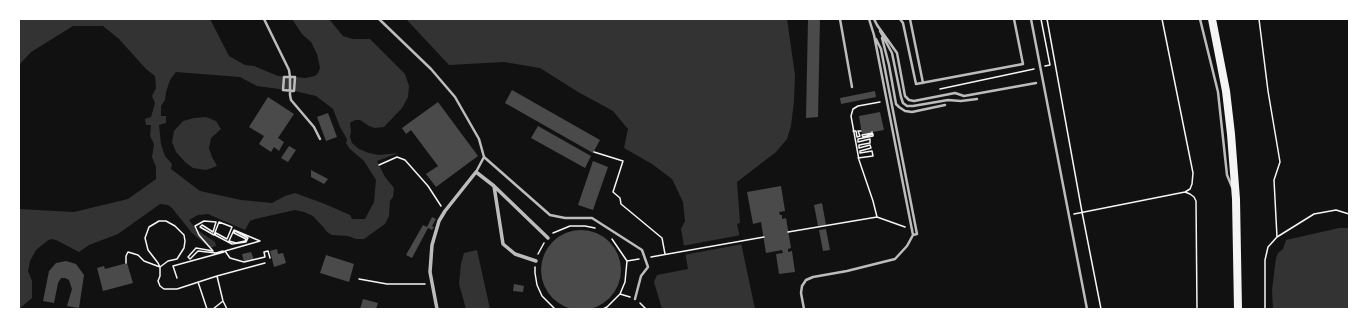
<!DOCTYPE html>
<html>
<head>
<meta charset="utf-8">
<style>
	body { margin:0 }
	#map { position:relative; width:1368px; height:328px; overflow:hidden; background:#111; font-family:"Titillium Web",sans-serif }
	canvas { display:block }
	.frame { position:absolute; inset:0; border:20px solid #fff; pointer-events:none }
</style>
</head>
<body>
<div id="map">
<canvas width="1368" height="328"></canvas>
<div class="frame"></div>
</div>
<script>
const ctx = document.querySelector('canvas').getContext('2d');
ctx.lineJoin = 'round';
function paint(path, color) { ctx.fillStyle = color; ctx.fill(path, 'evenodd'); }
const shape = rows => new Path2D(rows.map(r => 'M' + r).join(''));
function trace(path, color, width, dash) { ctx.strokeStyle = color; ctx.lineWidth = width; ctx.lineCap = dash ? 'butt' : 'round'; ctx.setLineDash(dash || []); ctx.stroke(path); }
const water = shape([
	[19,19,210,19,229,56,245,65,254,66,278,76,295,77,305,78,315,76,318,73,320,68,317,54,311,42,302,34,292,19,329,19,343,36,353,39,370,39,405,74,409,86,408,97,402,108,384,127,375,128,369,126,360,120,355,120,350,123,351,131,350,137,352,143,359,149,369,153,379,155,398,153,377,161,385,177,394,188,393,197,390,201,389,216,385,224,364,239,356,239,348,236,332,235,327,232,324,228,313,216,304,212,295,210,255,219,250,221,245,230,208,214,198,215,189,220,196,229,215,242,216,246,210,248,192,233,172,208,168,205,160,204,118,234,89,245,79,252,56,240,51,239,47,241,36,250,30,261,28,271,32,281,32,298,19,309,19,209,74,212,128,199,156,179,156,167,152,157,154,144,150,136,151,125,146,125,145,119,151,117,155,103,152,96,156,88,155,76,146,69,119,39,103,26,73,26,31,52,19,65],
	[176,72,240,77,257,86,294,91,316,96,333,109,340,127,347,139,346,143,349,148,364,161,376,180,374,202,365,219,352,219,350,215,325,204,295,193,285,196,272,203,241,200,200,191,171,169,172,164,165,156,161,144,159,125,166,123,166,116,161,116,161,106,165,100,166,92,170,80],
	[406,19,787,19,795,75,794,101,791,126,787,139,776,152,737,182,740,223,737,224,755,309,662,309,654,282,657,275,688,269,681,229,685,221,683,202,672,179,652,164,624,148,628,129,613,111,578,92,540,68,504,62,449,65],
	[206,117,216,121,221,129,211,138,209,148,212,157,217,166,206,170,193,168,185,162,176,152,172,142,174,131,183,121,194,118],
	[1339,228,1349,228,1349,309,1273,309,1272,290,1276,258,1278,253,1283,249,1286,240],
	[477,250,490,309,466,309,459,284,461,264,464,253]
]);
const pier = shape([
	[741,235,743,244,683,255,682,246]
]);
const building = shape([
	[808,19,820,19,818,117,806,118],
	[512,90,600,140,593,153,505,103],
	[875,91,876,97,841,104,840,98],
	[268,97,294,114,278,138,284,142,279,151,274,147,271,152,259,144,264,136,249,127],
	[438,102,478,156,436,187,426,174,438,166,411,130,406,134,402,128],
	[880,112,884,130,862,134,859,116],
	[328,113,337,137,326,141,317,117],
	[538,126,591,156,585,168,531,138],
	[289,146,296,150,288,162,281,158],
	[593,161,608,167,593,210,578,205],
	[311,170,328,179,324,184,311,177],
	[781,186,785,211,779,212,780,215,782,215,782,219,786,218,791,248,788,249,788,252,792,251,795,272,779,274,776,254,783,253,782,250,766,253,761,222,753,224,747,192],
	[822,203,826,225,818,226,814,205],
	[432,217,436,219,432,226,434,227,432,230,428,228,412,258,406,255,423,225,427,227],
	[826,229,830,250,823,251,819,230],
	'541 270a40 40 0 1 1 80 0a40 40 0 1 1-80 0Z',
	[277,249,278,254,283,253,286,263,274,267,270,251],
	[251,252,254,260,244,262,242,254],
	[326,255,354,264,349,282,320,273],
	[66,261,76,264,84,275,79,308,67,306,72,289,69,280,65,278,61,278,58,283,54,303,43,301,49,271,56,263],
	[127,263,133,283,103,291,97,268,104,266,105,269],
	[514,284,524,286,523,292,513,291],
	[363,299,378,303,376,309,360,309]
]);
const path = shape([
	[1041,19,1050,65,1045,66],
	[1047,19,1082,212,1101,309],
	[1162,19,1193,173,1192,184,1190,189,1185,192],
	[1259,19,1268,91,1280,162,1274,180,1277,237],
	[940,89,1034,69],
	[853,131,856,131,857,137,860,136,858,131,861,131],
	[594,152,623,161,613,192,620,198,621,204,662,238,665,254],
	[858,158,873,156,872,151,860,153,860,151,871,148,870,145,859,148,859,145,870,143,870,139,858,142,858,139,873,136,873,134,863,137,862,135,872,133,872,132],
	[379,165,397,157,405,160,428,186,441,206],
	[1074,214,1185,192,1190,194,1194,197,1196,201,1197,309],
	[877,217,873,201,859,160,851,116,853,109,858,106,880,102],
	[788,232,877,217,905,227],
	[553,233,570,226,585,226,595,228],
	[612,239,627,261,625,282,620,294],
	[538,254,544,243],
	[651,257,764,237],
	[627,261,639,259],
	[126,263,126,256,128,252,138,255,144,261,160,267],
	[160,267,158,263,148,250,145,238,149,227,159,221,166,221,175,226,184,235,185,241,184,248,177,259,168,261,160,267,160,276,158,281,160,286,164,289,177,289,217,276],
	[535,267,535,273,537,285,542,296,555,309],
	[177,278,173,266,224,252,223,251,216,253,198,251,190,259,188,257,196,248,213,251,199,235,195,226,204,221,216,222,213,232,202,225,200,227,214,235,219,222,232,227,227,239,216,233,215,235,232,244,246,242,248,238,235,231,234,233,246,239,245,241,236,243,229,241,234,230,260,241,225,251,230,258,244,262,265,257,264,252,268,251,270,258],
	[359,279,387,284,425,284],
	[198,282,207,309],
	[640,303,646,309],
	[213,309,223,301],
	[227,309,223,301,217,276,265,263],
	[603,309,607,307,620,294,630,297],
	[1265,309,1265,260,1268,247,1277,237,1314,214,1336,210,1349,214]
]);
const service = shape([
	[264,19,289,70,290,77,290,95,291,100,314,127,320,139],
	[379,19,431,69,455,97,479,139,484,157,550,215,565,218,592,218,642,250,648,267,641,276,635,299],
	[840,19,852,87],
	[874,19,877,25],
	[900,19,903,23,916,84,1023,64,1014,19],
	[910,19,923,83],
	[1031,19,1087,309],
	[1200,19,1218,92,1227,175,1232,187],
	[877,25,897,53,905,96,909,100,914,101,955,93,964,96,1036,83],
	[880,31,892,53,901,97,903,103,907,106,913,106,948,100,961,101,977,99],
	[882,38,889,65,896,104,899,107,905,111,912,112,945,105],
	[876,39,881,49,917,234,913,235],
	[284,77,295,77,294,91,283,90,284,77],
	[476,172,484,157],
	[804,309,801,293,802,286,806,280,813,277,847,271,895,259,907,246,913,235,874,35,869,19]
]);
const pedestrian = shape([
	[494,186,503,244,515,254,536,261],
	[437,309,430,272,432,245,439,221,445,211,476,172,494,186,548,238]
]);
const primary = shape([
	[1212,19,1226,91,1231,134,1236,199,1238,309]
]);
paint(water, '#333');
paint(pier, '#111');
paint(building, '#4a4a4a');
trace(path, '#f5f5f5', 1.5);
trace(service, '#bcbcbc', 2.5);
trace(pedestrian, '#bcbcbc', 3.5);
trace(primary, '#f5f5f5', 8);
</script>
</body>
</html>
